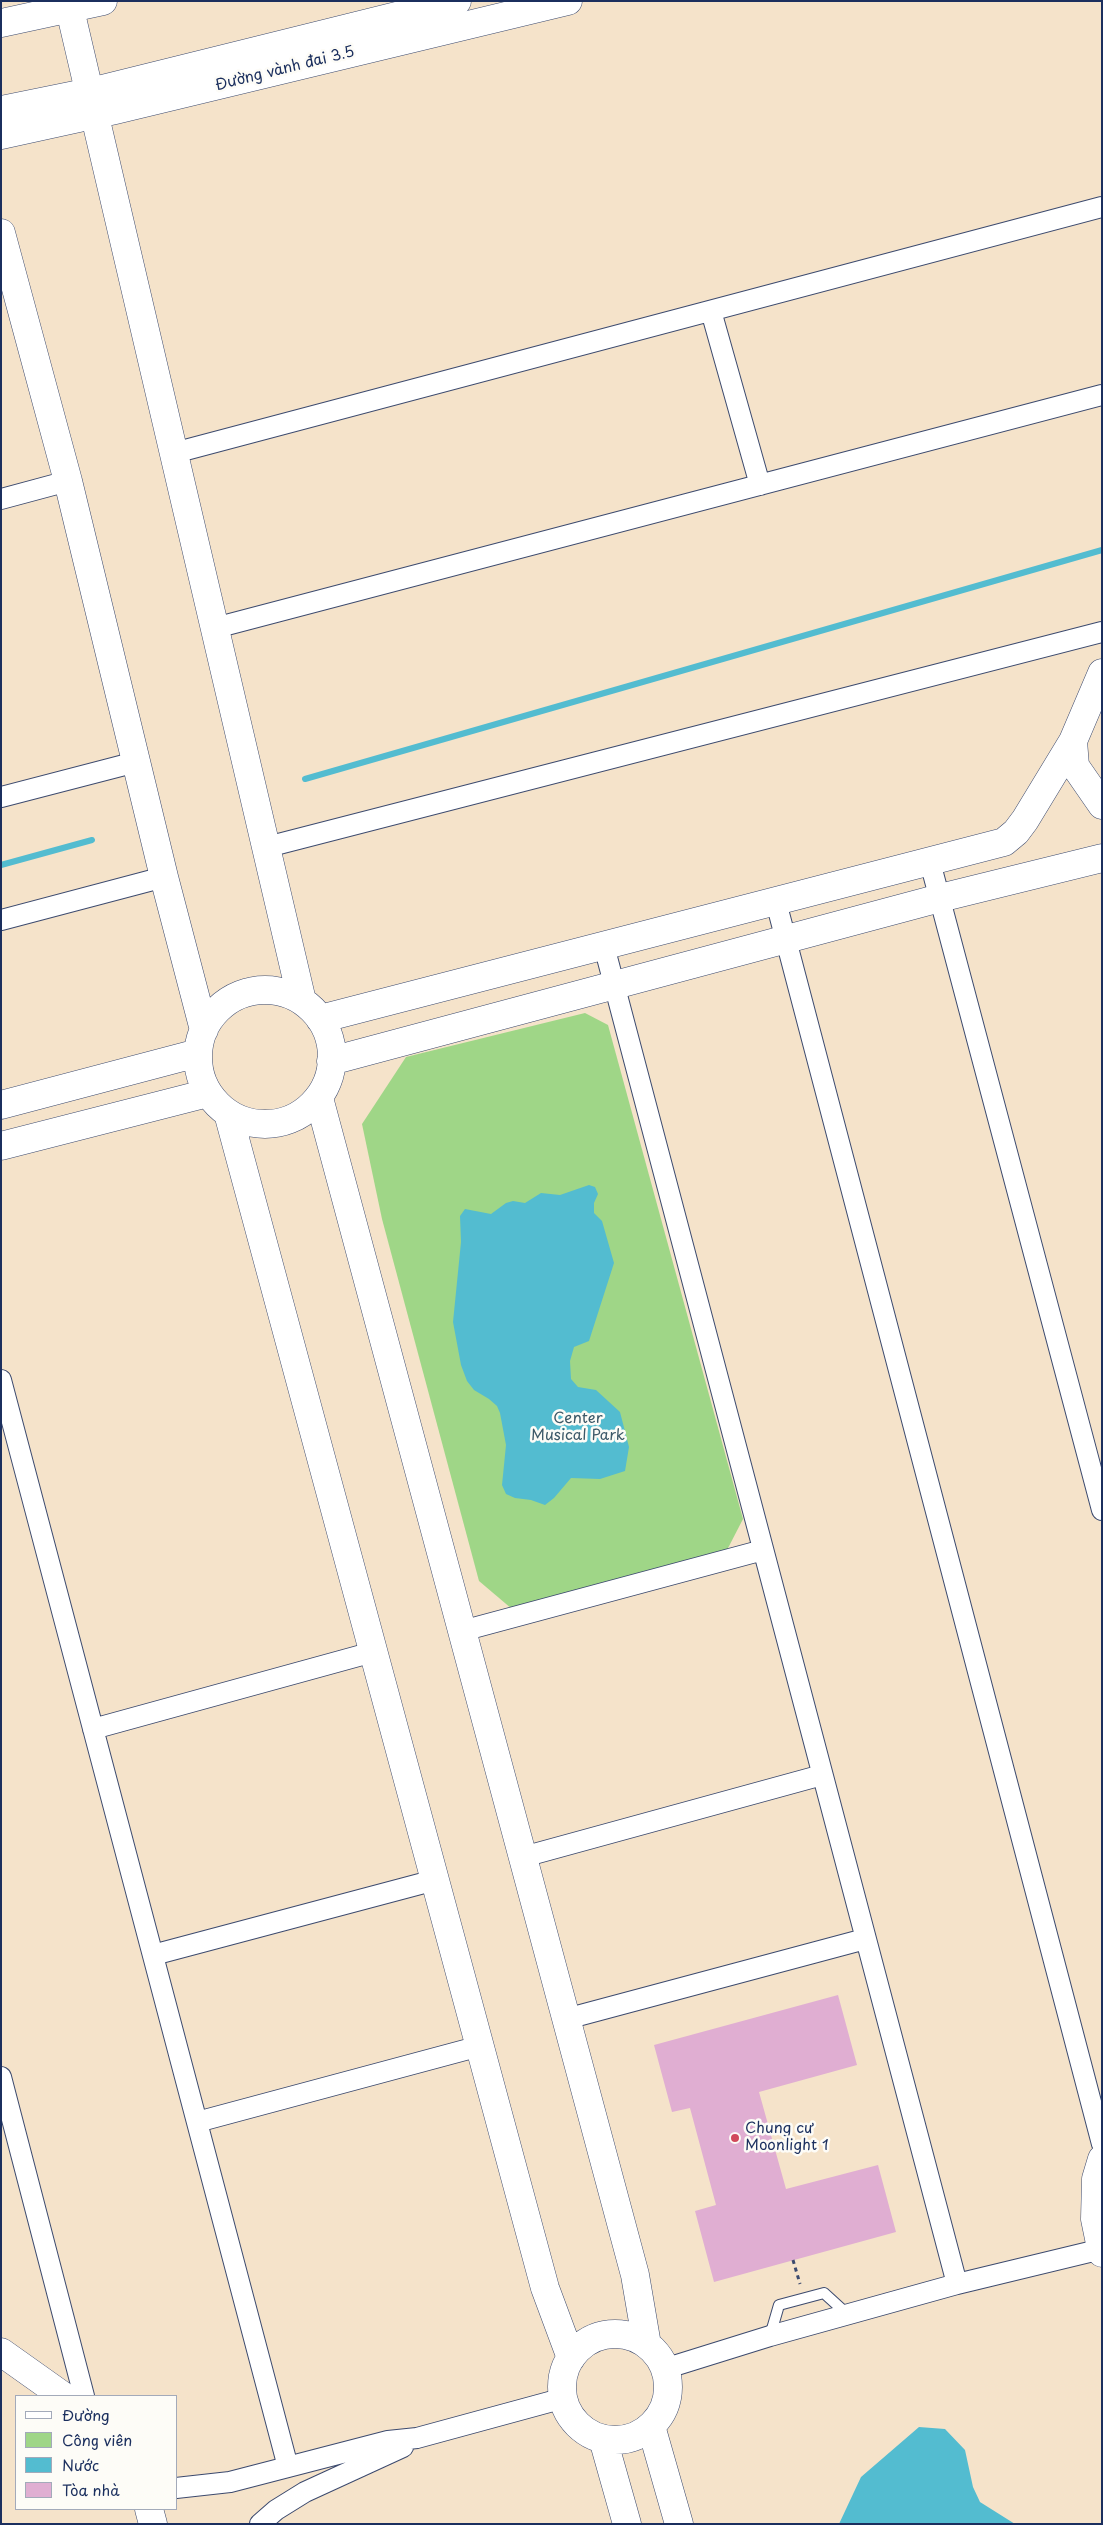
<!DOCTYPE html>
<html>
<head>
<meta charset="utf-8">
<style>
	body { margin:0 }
	#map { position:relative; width:1103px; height:2525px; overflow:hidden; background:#f5e3ca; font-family:"Playpen Sans",sans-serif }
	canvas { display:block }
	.frame { position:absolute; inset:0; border:2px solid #1b2f5e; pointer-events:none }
	.legend { position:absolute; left:15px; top:2395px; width:162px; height:115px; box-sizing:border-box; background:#fdfcf7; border:1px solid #a3aaba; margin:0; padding:6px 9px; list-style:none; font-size:15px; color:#1b2f5e }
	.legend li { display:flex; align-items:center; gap:10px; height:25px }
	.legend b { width:25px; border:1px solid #a3aaba }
</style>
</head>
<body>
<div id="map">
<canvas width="1103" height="2525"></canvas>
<div class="frame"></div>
<ul class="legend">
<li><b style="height:6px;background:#fff"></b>Đường</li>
<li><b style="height:14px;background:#9fd687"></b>Công viên</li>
<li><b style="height:14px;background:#53bcd0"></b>Nước</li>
<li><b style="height:14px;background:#e0aed2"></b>Tòa nhà</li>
</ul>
</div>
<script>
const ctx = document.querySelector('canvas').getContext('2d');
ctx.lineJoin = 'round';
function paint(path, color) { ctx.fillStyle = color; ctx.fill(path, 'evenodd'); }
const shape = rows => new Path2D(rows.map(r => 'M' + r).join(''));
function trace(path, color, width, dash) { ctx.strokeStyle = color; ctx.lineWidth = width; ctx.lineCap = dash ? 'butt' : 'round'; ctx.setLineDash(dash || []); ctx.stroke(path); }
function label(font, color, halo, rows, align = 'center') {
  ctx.font = font + ' "Playpen Sans",sans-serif'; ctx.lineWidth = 5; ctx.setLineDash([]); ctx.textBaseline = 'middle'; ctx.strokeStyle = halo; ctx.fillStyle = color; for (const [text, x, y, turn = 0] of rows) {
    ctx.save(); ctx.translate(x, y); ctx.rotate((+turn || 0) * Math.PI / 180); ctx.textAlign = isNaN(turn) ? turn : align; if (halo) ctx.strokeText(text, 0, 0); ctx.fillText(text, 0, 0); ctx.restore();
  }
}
const green = shape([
	[585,1013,608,1025,743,1519,726,1552,512,1609,479,1581,382,1219,362,1124,406,1057]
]);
const water = shape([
	[589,1185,595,1187,598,1194,594,1203,594,1213,602,1221,614,1263,589,1341,574,1347,570,1361,571,1379,578,1387,596,1390,620,1412,629,1447,625,1471,600,1479,571,1478,554,1498,545,1505,531,1500,515,1498,506,1494,502,1485,506,1445,500,1413,497,1406,489,1399,474,1390,467,1381,461,1365,453,1322,461,1242,460,1216,465,1209,491,1214,506,1203,513,1201,525,1203,541,1193,560,1195],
	[919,2427,945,2429,965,2450,973,2487,980,2502,1015,2524,839,2524,861,2477]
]);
const stream = shape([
	[305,779,1102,550],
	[1,865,92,840]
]);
const building = shape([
	[838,1995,857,2065,759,2092,786,2189,878,2165,896,2232,714,2282,695,2211,716,2205,690,2108,672,2112,654,2045]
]);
const path = shape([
	[793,2260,800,2284]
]);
const lane = shape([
	[770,2336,779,2305,824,2293,847,2314]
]);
const street = shape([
	[711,311,760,485],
	[174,453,1102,207],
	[1,499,68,481],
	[215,628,1102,395],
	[1,797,136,762],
	[267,847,1102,632],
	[930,862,1102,1510],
	[776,902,1102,2144],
	[1,920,164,877],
	[604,946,957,2284],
	[1,1380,288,2467],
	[462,1631,763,1550],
	[93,1729,373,1652],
	[523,1857,822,1775],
	[153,1955,435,1880],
	[566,2019,865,1939],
	[1,2077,84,2396],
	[197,2122,480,2046],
	[664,2369,770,2336,957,2284,1102,2249],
	[176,2488,230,2482,388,2441,417,2438,564,2398],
	[260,2524,276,2510,305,2492,403,2447]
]);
const secondary = shape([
	[68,1,302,1001],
	[1,135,115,110,568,1],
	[1,233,68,481,164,877,204,1030],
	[1102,673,1073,741,1075,766,1102,805],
	'198 1057a67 67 0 1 1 134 0a67 67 0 1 1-134 0Z',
	[320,1019,1004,842,1016,832,1025,820,1073,741],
	[331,1061,940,898,1102,858],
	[319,1098,635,2275,647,2345],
	[1,1105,198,1053],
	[228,1113,545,2288,571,2358],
	[1,1146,208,1093],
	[1102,2159,1096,2179,1095,2219,1102,2253],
	'562 2387a53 53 0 1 1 106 0a53 53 0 1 1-106 0Z',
	[1,2352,63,2396],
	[651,2426,679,2524],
	[603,2439,627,2524],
	[149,2509,153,2524]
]);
const primary = shape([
	[1,23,103,1],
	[1,110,90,92,457,1]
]);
const markers = [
	[735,2138,5,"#d1495b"]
];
const streetNames = [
	["Đường vành đai 3.5",285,69,-14]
];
const parkNames = [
	["Center",578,1419],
	["Musical Park",578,1436]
];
const poiNames = [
	["Chung cư",745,2129],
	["Moonlight 1",745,2146]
];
paint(green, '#9fd687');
paint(water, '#53bcd0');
trace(stream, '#53bcd0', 6);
paint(building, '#e0aed2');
trace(lane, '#3c4a6e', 12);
trace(street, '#3c4a6e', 22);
trace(secondary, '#3c4a6e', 29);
trace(primary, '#3c4a6e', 29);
trace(path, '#3c4a6e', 3, [4, 4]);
trace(lane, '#fff', 10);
trace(street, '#fff', 20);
trace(secondary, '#fff', 28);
trace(primary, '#fff', 28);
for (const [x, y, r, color] of markers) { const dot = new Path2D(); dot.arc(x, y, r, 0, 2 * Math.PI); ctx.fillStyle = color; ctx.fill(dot); trace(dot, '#fdfcf7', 2); }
label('15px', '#1b2f5e', '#fdfcf7', streetNames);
label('15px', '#3c5968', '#fdfcf7', parkNames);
label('15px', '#1b2f5e', '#fdfcf7', poiNames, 'left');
</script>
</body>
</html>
